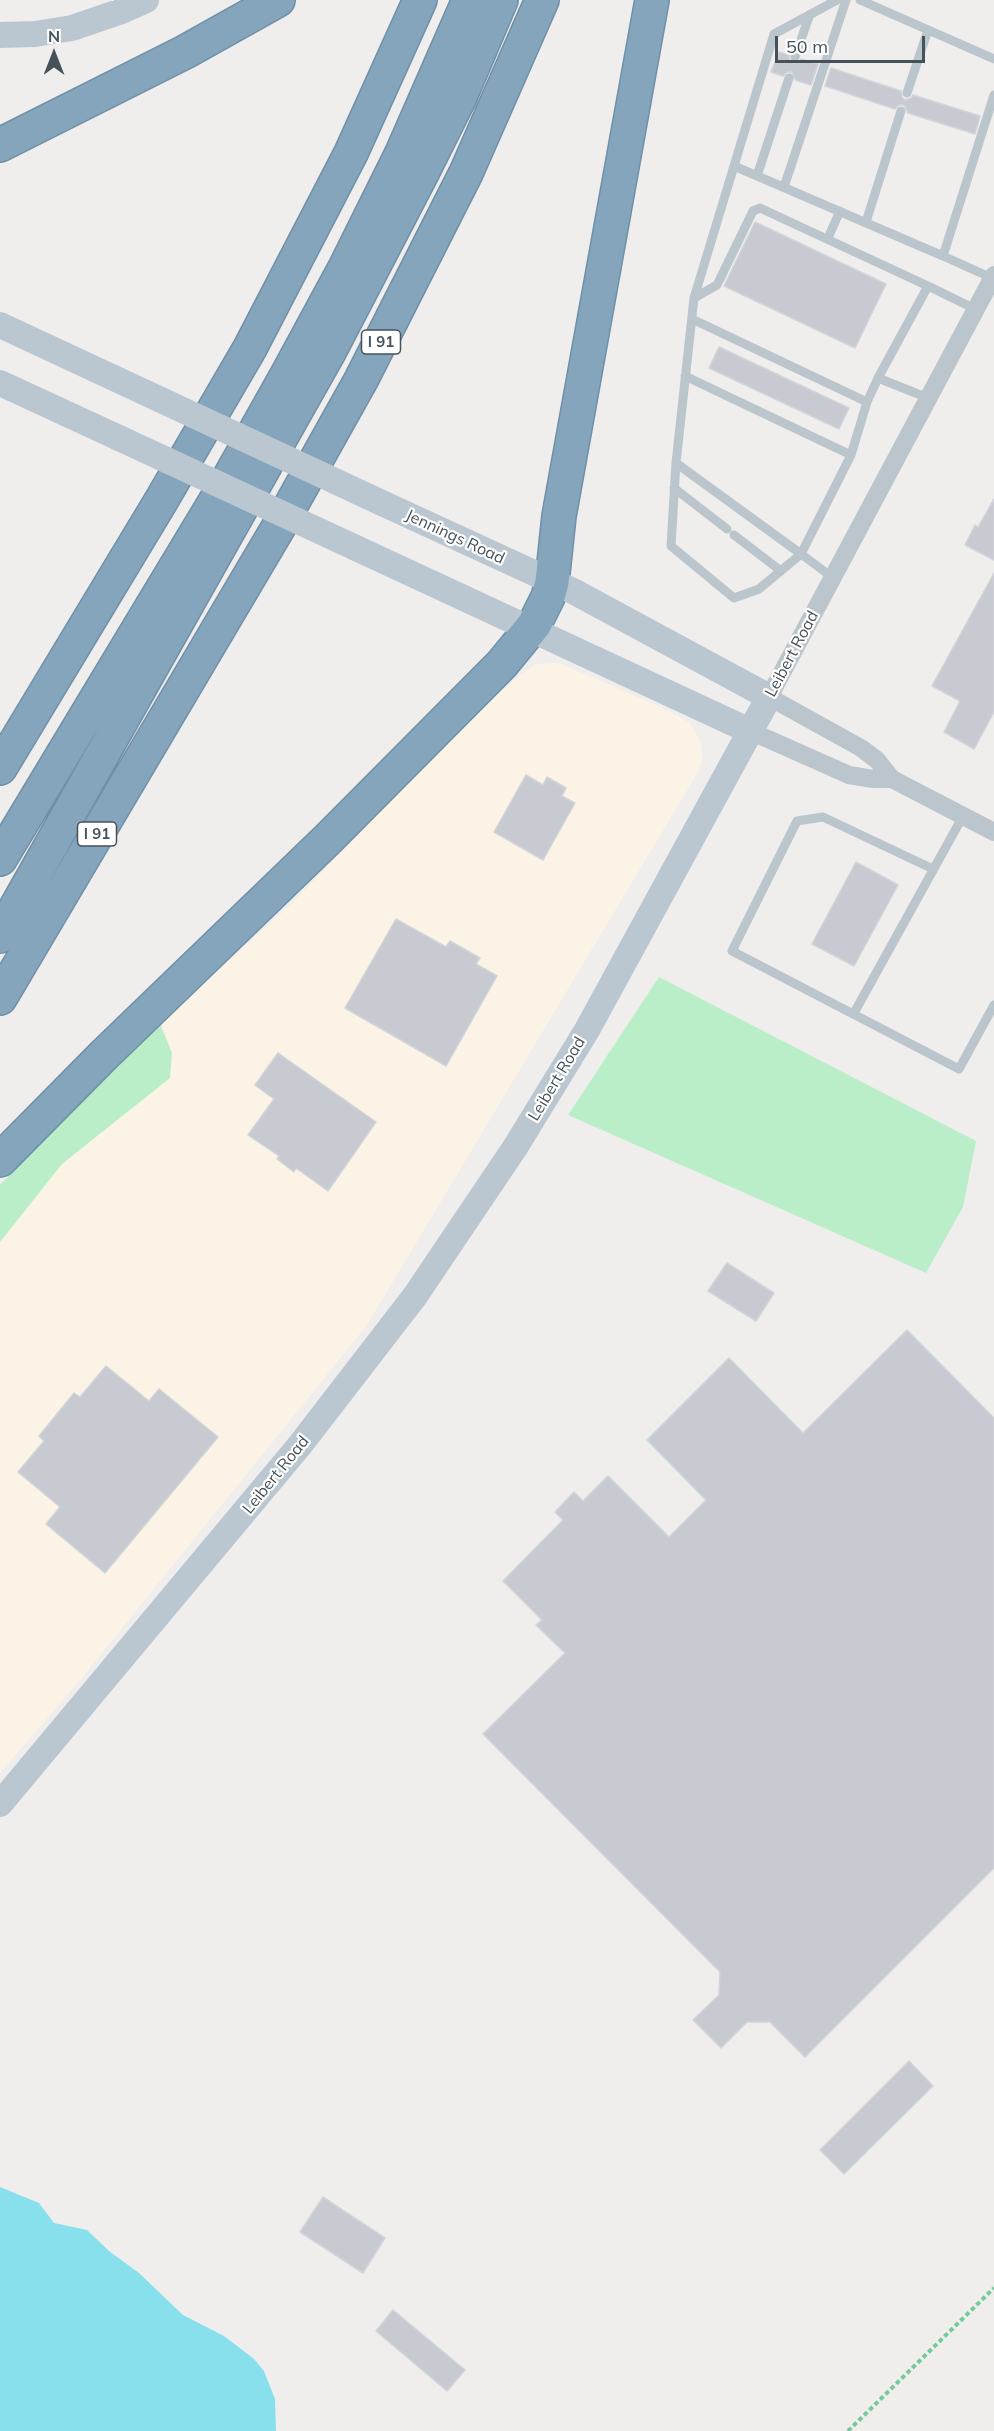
<!DOCTYPE html>
<html>
<head>
<meta charset="utf-8">
<style>
	body { margin:0 }
	#map { position:relative; width:994px; height:2431px; overflow:hidden; background:#f0eded; font-family:Mulish,sans-serif }
	canvas { display:block }
	.north { position:absolute; left:24px; top:24px; width:60px; height:60px; -webkit-text-stroke:4px #fff; paint-order:stroke; rotate:0deg; font-size:16px; font-weight:700; line-height:24px; text-align:center; color:#45525a }
	.north::after { content:''; display:block; margin:auto; width:21px; height:27px; background:#45525a; clip-path:polygon(50% 0,100% 100%,50% 72%,0 100%) }
	.scale { position:absolute; left:775px; top:36px; width:150px; height:27px; box-sizing:border-box; border:3px solid #45525a; border-top:0; padding-left:8px; font-size:18px; line-height:21px; white-space:nowrap; color:#45525a; -webkit-text-stroke:4px #fff; paint-order:stroke }
</style>
</head>
<body>
<div id="map">
<canvas width="994" height="2431"></canvas>
<div class="north">N</div>
<div class="scale">50 m</div>
</div>
<script>
const ctx = document.querySelector('canvas').getContext('2d');
ctx.lineJoin = 'round';
function paint(path, color) { ctx.fillStyle = color; ctx.fill(path, 'evenodd'); }
const shape = rows => new Path2D(rows.map(r => 'M' + r).join(''));
function trace(path, color, width, dash) { ctx.strokeStyle = color; ctx.lineWidth = width; ctx.lineCap = dash ? 'butt' : 'round'; ctx.setLineDash(dash || []); ctx.stroke(path); }
function label(font, color, halo, rows, align = 'center') {
  ctx.font = font + ' Mulish,sans-serif'; ctx.lineWidth = 4.5; ctx.setLineDash([]); ctx.textBaseline = 'middle'; ctx.strokeStyle = halo; ctx.fillStyle = color; for (const [text, x, y, turn = 0] of rows) {
    ctx.save(); ctx.translate(x, y); ctx.rotate((+turn || 0) * Math.PI / 180); ctx.textAlign = isNaN(turn) ? turn : align; if (halo) ctx.strokeText(text, 0, 0); ctx.fillText(text, 0, 0); ctx.restore();
  }
}
const commercial = shape([
	[559,663,663,708,690,723,700,740,703,757,698,772,367,1325,80,1680,0,1773,0,1242,62,1164,169,1078,171,1053,160,1023,291,904,436,755,509,684,536,664]
]);
const green = shape([
	[659,977,976,1141,963,1207,926,1273,568,1115],
	[160,1023,172,1053,170,1078,62,1164,0,1242,0,1185]
]);
const water = shape([
	[0,2187,39,2203,54,2223,87,2230,109,2251,139,2273,183,2315,224,2336,254,2359,264,2371,275,2399,276,2431,0,2431]
]);
const building = shape([
	[779,52,789,55,790,61,793,63,799,62,801,59,818,64,811,85,795,80,792,72,787,72,783,76,771,72,779,52],
	[831,68,901,91,902,97,905,100,911,98,913,95,980,116,975,134,908,113,904,105,899,105,895,109,825,86,831,68],
	[755,222,886,284,855,348,724,286,755,222],
	[719,347,849,408,839,429,709,368,719,347],
	[994,499,994,560,965,545,975,525,978,527,994,499],
	[994,573,994,712,974,749,944,732,960,701,932,686,994,573],
	[526,775,543,785,547,777,566,788,562,796,575,803,543,860,494,832,526,775],
	[856,862,898,885,854,966,812,944,856,862],
	[396,919,446,947,450,941,480,958,476,964,497,976,446,1066,345,1008,396,919],
	[278,1053,376,1122,328,1191,296,1168,294,1172,277,1159,279,1156,248,1135,274,1099,255,1085,278,1053],
	[727,1263,774,1293,756,1321,708,1291,727,1263],
	[907,1330,994,1418,994,1868,805,2057,770,2022,747,2022,721,2048,693,2020,719,1995,720,1972,483,1734,565,1653,536,1625,542,1620,503,1581,563,1520,555,1512,574,1492,583,1501,608,1476,669,1537,706,1500,647,1440,729,1358,803,1433,907,1330],
	[106,1366,149,1401,159,1389,218,1437,105,1573,46,1524,60,1507,18,1472,44,1441,39,1436,74,1393,80,1397,106,1366],
	[909,2061,933,2086,844,2174,820,2150,909,2061],
	[323,2197,385,2238,363,2273,300,2232,323,2197],
	[393,2310,465,2370,447,2391,376,2331,393,2310]
]);
const path = shape([
	[848,2431,994,2288]
]);
const lane = shape([
	[837,0,774,34,734,166,943,256],
	[860,0,994,59],
	[795,57,810,14],
	[907,93,928,30],
	[757,176,789,78],
	[784,187,846,0],
	[866,222,901,111],
	[828,238,840,211],
	[992,278,943,256,994,95],
	[694,298,717,285,753,211,760,208,928,286],
	[692,319,867,402],
	[685,376,851,455],
	[878,378,928,398],
	[676,463,801,554,759,589,734,598,671,546,676,463,694,298,734,166],
	[674,488,727,529],
	[734,535,781,571],
	[832,577,801,554,851,455,867,402,878,378,928,286,975,309],
	[933,869,823,817,797,821,732,951,959,1069,994,1005],
	[854,1013,963,816]
]);
const street = shape([
	[994,275,769,697,861,748,877,760,892,779,994,832],
	[750,731,849,775,873,779,892,779]
]);
const secondary = shape([
	[0,35,35,34,72,28,119,12,146,0],
	[0,325,146,393],
	[0,383,119,438],
	[356,548,750,731],
	[0,1804,300,1445,415,1296,516,1146,587,1030,769,697,573,591,382,503]
]);
const highway = shape([
	[0,145,185,52,278,0],
	[0,768,161,501,250,348,351,153,420,0],
	[0,859,224,487,287,375,346,266,402,153,469,0],
	[0,936,329,352,421,175,459,99,501,0],
	[0,998,281,523,361,380,466,173,542,0],
	[0,1160,104,1055,329,838,502,664,534,625,548,597,552,582,559,516,652,0]
]);
const secondaryBridge = shape([
	[146,393,382,503],
	[119,438,356,548]
]);
const shields = [
	[381,342,39],
	[97,834,39]
];
const shieldNames = [
	["I 91",381,342],
	["I 91",97,834]
];
const streetNames = [
	["Jennings Road",455,537,25],
	["Leibert Road",792,654,-62],
	["Leibert Road",557,1079,-59],
	["Leibert Road",276,1475,-51]
];
paint(commercial, '#fbf3e5');
paint(green, '#baeec9');
paint(water, '#87e0eb');
paint(building, '#c7cad0');
trace(building, '#d1d4d9', 1.5);
trace(highway, '#7090a8', 36);
trace(path, '#73cc97', 4, [4.5, 3]);
trace(lane, '#bbc6cc', 9);
trace(street, '#bbc6cc', 18);
trace(secondary, '#bac7d1', 26);
trace(highway, '#84a5bc', 33);
trace(secondaryBridge, '#bac7d1', 26);
for (const [x, y, w] of shields) { const box = new Path2D(); box.roundRect(x - w / 2, y - 12, w, 24, 4.5); ctx.fillStyle = '#fff'; ctx.fill(box); trace(box, '#45525a', 1.5); }
label('bold 15px', '#45525a', null, shieldNames);
label('16px', '#45525a', '#fff', streetNames);
</script>
</body>
</html>
